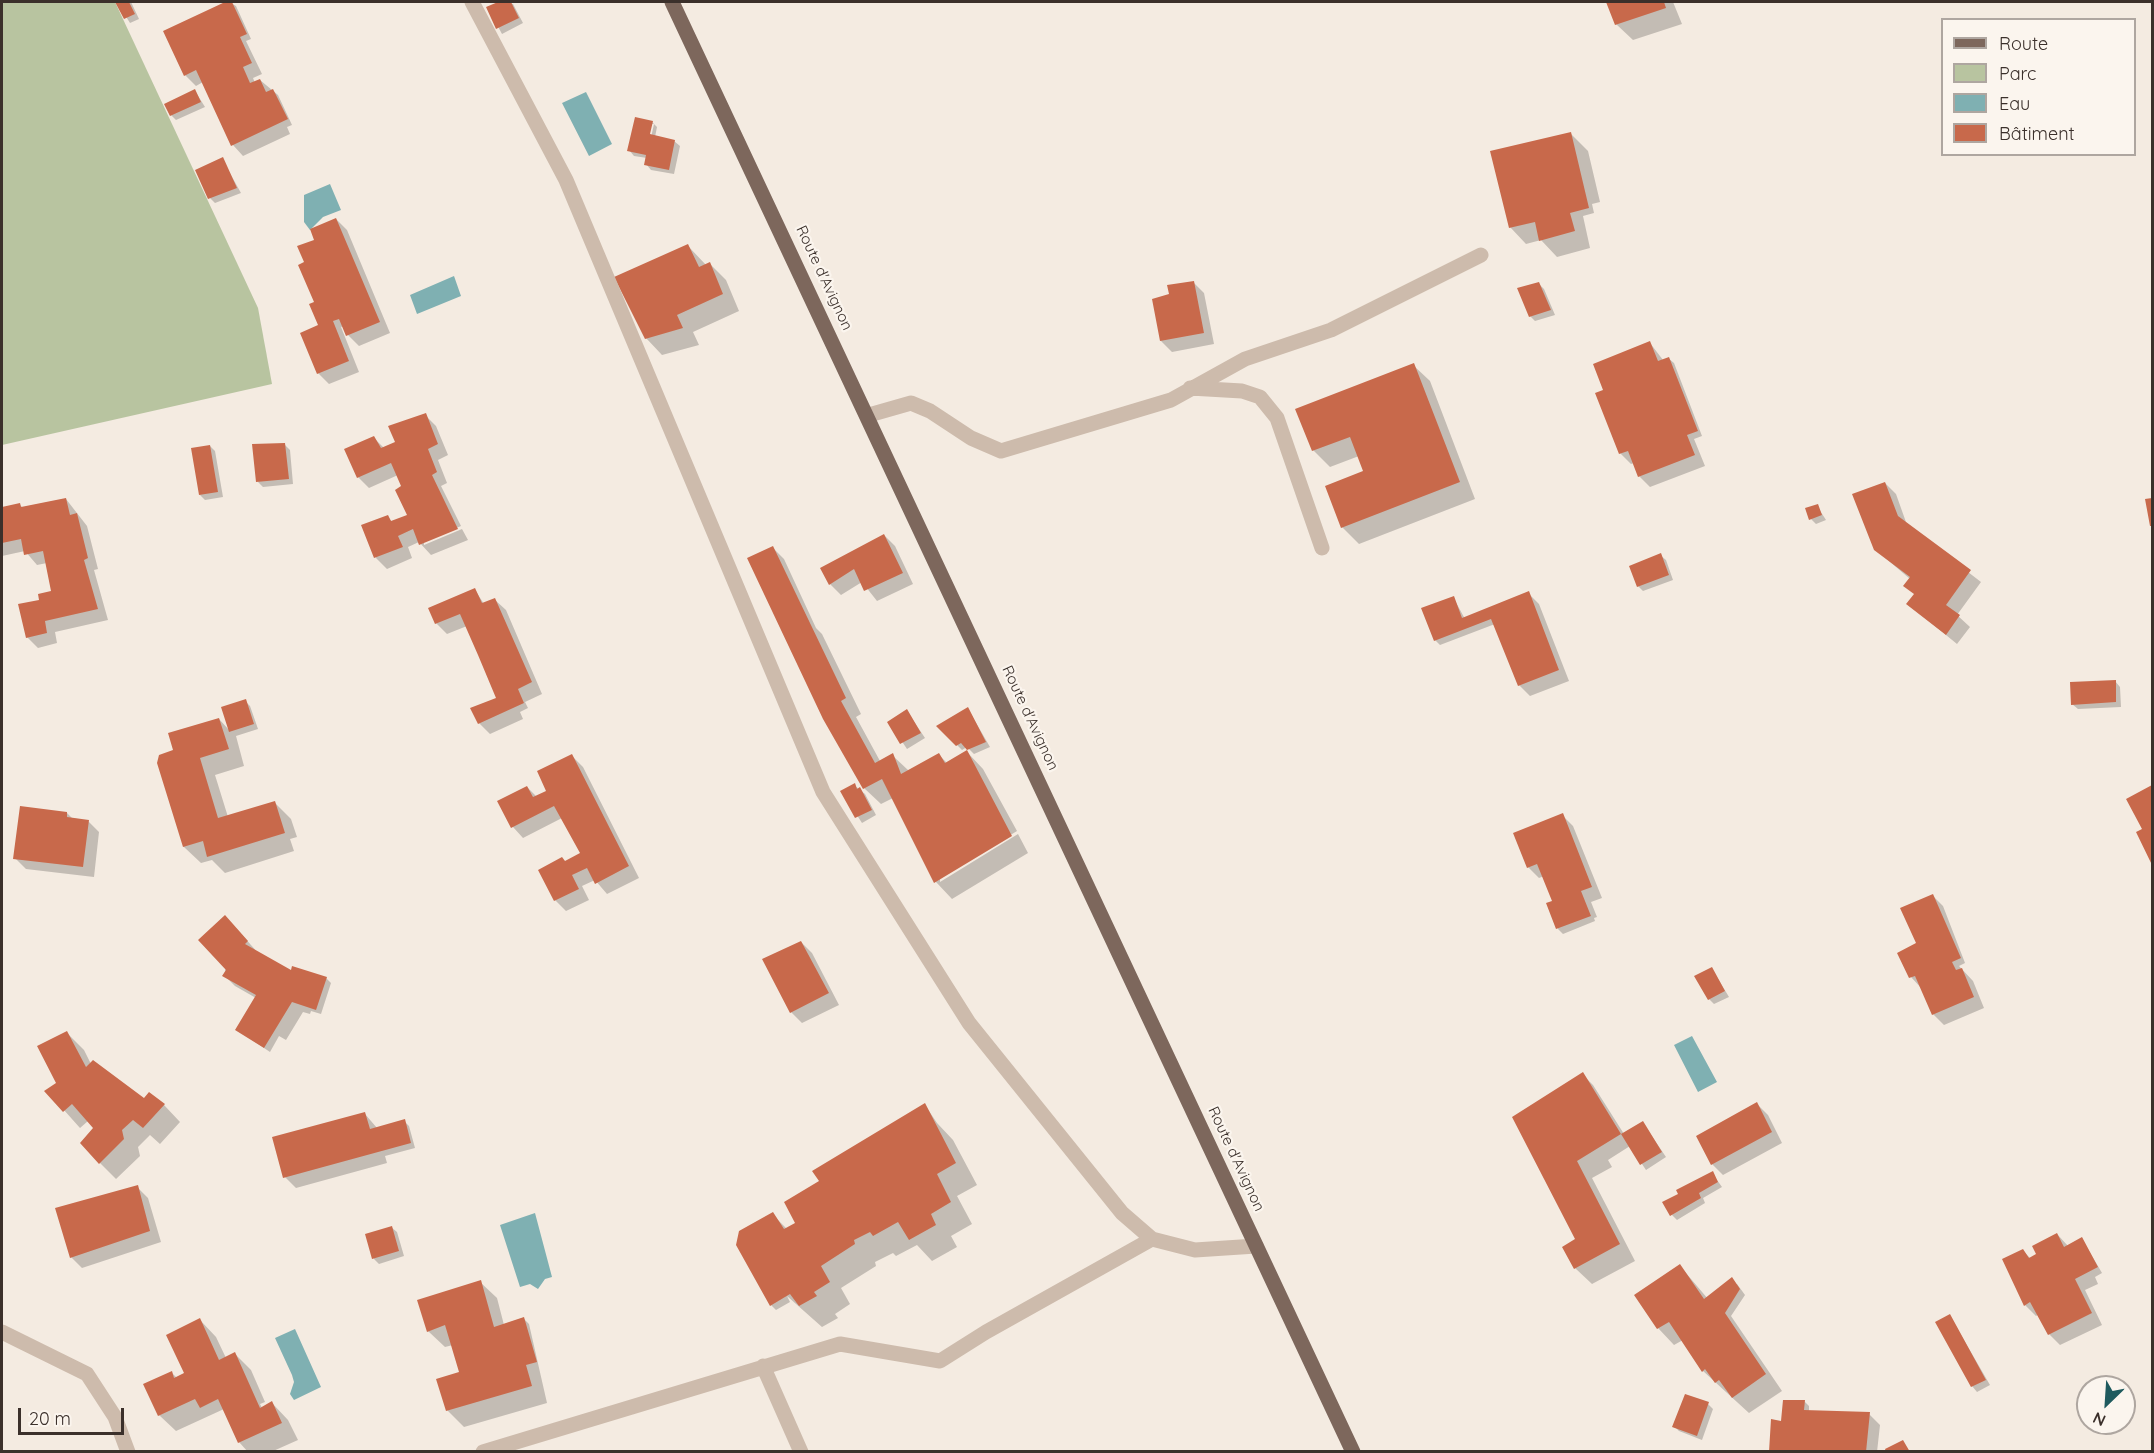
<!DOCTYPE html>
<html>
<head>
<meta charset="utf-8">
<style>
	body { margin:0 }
	#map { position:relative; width:2154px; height:1453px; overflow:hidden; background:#f4ebe1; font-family:Quicksand,sans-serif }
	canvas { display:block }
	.frame { position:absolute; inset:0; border:3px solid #3b302b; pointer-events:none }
	.legend { position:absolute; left:1941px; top:18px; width:195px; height:138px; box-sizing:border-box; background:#fbf5ee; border:2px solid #aea6a0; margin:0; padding:8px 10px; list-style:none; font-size:18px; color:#3b302b }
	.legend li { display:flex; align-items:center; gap:12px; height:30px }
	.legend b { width:30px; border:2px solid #aea6a0 }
	.north { position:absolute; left:2076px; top:1375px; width:60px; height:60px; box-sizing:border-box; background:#fbf5ee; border:2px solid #aea6a0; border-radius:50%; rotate:205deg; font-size:16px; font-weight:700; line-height:24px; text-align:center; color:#3b302b }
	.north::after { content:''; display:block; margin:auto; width:21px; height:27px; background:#1f5a5e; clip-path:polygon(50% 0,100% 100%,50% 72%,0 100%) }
	.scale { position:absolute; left:18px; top:1408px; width:106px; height:27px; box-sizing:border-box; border:3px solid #3b302b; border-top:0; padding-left:8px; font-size:18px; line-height:21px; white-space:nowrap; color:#3b302b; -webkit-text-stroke:4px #fbf5ee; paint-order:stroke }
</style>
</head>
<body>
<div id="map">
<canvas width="2154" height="1453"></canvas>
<div class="frame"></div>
<ul class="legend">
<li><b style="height:8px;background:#7d675c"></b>Route</li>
<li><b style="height:16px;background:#b8c4a0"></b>Parc</li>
<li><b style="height:16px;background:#7fb0b2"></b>Eau</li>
<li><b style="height:16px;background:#c8694b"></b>Bâtiment</li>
</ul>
<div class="north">N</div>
<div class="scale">20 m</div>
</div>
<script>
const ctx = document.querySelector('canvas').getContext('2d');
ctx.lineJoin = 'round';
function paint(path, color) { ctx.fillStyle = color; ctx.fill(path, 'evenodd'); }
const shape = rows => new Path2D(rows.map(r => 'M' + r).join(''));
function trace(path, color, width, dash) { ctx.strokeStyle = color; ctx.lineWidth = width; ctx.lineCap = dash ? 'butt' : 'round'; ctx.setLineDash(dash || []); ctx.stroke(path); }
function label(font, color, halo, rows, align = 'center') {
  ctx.font = font + ' Quicksand,sans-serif'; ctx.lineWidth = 4.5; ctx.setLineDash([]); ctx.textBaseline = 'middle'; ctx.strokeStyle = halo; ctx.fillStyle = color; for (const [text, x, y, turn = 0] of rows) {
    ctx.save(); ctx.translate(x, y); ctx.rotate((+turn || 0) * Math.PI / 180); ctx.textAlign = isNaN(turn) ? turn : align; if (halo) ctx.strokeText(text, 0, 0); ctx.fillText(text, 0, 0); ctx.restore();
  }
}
const green = shape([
	[2,2,115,2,258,308,272,384,2,445]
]);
const water = shape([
	[586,92,612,144,589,156,562,103],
	[330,184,341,210,323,217,310,230,304,222,304,195],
	[454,276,461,296,417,314,410,295],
	[1692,1036,1717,1082,1698,1092,1674,1045],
	[535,1213,552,1277,545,1279,538,1289,530,1284,520,1287,500,1225],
	[295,1329,321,1387,294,1400,290,1394,294,1382,292,1375,275,1338]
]);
const shadow = shape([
	[117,2,131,2,139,19,130,23],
	[229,2,236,6,251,39,246,41,262,74,253,78,255,83,260,80,278,95,292,125,287,127,290,134,243,156,233,145,203,82,196,86,185,75,165,32],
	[502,2,513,4,523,23,502,34,488,8],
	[1608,2,1673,2,1682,24,1633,40,1616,24],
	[195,91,205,107,176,120,171,115],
	[636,119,652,122,657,127,655,137,674,141,680,146,674,174,651,170,646,164,647,158,634,156,629,150],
	[651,124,654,124,650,142,647,141],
	[1571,134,1588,151,1600,202,1592,204,1594,213,1583,216,1590,248,1557,257,1541,240,1526,244,1510,227],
	[222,159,241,193,215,203,210,198],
	[336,219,347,230,390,333,359,346,348,335,344,326,341,327,359,372,329,384,318,373,320,326,307,263,316,240],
	[688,246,706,265,710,264,726,280,739,311,693,332,699,345,662,355,646,338],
	[1193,282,1204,293,1214,344,1172,352,1161,341,1171,295],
	[1538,283,1544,289,1555,315,1535,321,1530,316],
	[1650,343,1663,360,1668,358,1674,363,1702,436,1694,439,1705,466,1650,487,1639,476,1634,463,1631,464,1620,453,1606,390],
	[1413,365,1430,381,1475,499,1359,544,1342,527,1365,472,1359,456,1330,467,1313,450],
	[425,415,436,426,448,455,438,460,447,483,441,486,461,526,424,542,424,545,462,529,468,540,431,555,419,542,408,547,412,558,387,569,376,558,363,526,388,517,392,522,409,516,403,487,398,475,369,488,358,477,374,438,385,449,397,443],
	[285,445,290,450,293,484,263,487,258,482],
	[210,446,215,451,223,497,205,500,200,495],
	[1885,483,1896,494,1907,525,1981,582,1957,615,1970,627,1957,644,1908,604,1915,594,1910,579,1875,549],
	[66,499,87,526,98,569,94,570,108,620,55,632,57,643,38,648,27,637,41,601,53,592,47,563,37,565,25,551,2,556,2,509,20,505,23,508],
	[1817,506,1826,520,1816,524,1811,519],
	[884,535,895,546,913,584,877,601,862,582,841,595,830,584,822,569],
	[773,548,784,559,816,628,822,634,861,714,856,717,880,761,892,755,909,771,939,755,947,763,967,752,983,769,1017,831,940,878,940,882,1018,834,1028,853,952,899,936,882,893,798,881,804,864,788],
	[1660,555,1666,560,1673,580,1643,591,1638,586],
	[475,590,484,604,495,600,506,610,542,694,525,702,528,708,520,712,523,719,490,734,479,723,498,698,467,626,447,634,436,623],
	[1528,593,1539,604,1569,681,1530,696,1519,685,1495,624,1440,645,1435,640,1453,597,1465,619],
	[2115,681,2120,687,2121,707,2078,709,2072,704],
	[245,701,250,706,258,729,236,736,244,766,215,775,228,817,274,802,291,819,297,837,290,839,294,851,225,873,212,860,201,863,184,847,158,763,219,719,230,731],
	[968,709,990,747,974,754,967,747,962,750,938,726],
	[907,711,925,738,907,749,889,722],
	[572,756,583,767,639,878,607,894,595,880,582,886,589,900,566,911,555,900,566,862,582,854,562,818,523,838,513,827,527,787,537,797,548,791],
	[854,785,865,794,876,815,862,823,842,792],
	[2152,787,2152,862,2138,833,2144,830,2128,799],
	[67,813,72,818,88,821,99,832,94,877,26,869,15,858],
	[1562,815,1573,826,1602,898,1591,902,1597,917,1594,918,1595,921,1563,934,1558,929,1548,904,1554,902,1544,876,1539,878,1528,867],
	[1932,895,1943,906,1965,963,1959,966,1973,981,1984,1008,1944,1025,1933,1014,1922,989,1911,977],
	[236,928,258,953,291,973,326,978,331,983,321,1014,311,1011,310,1014,303,1012,286,1040,279,1036,270,1052,237,1030,256,998,235,986,224,975],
	[801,942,812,953,839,1005,802,1023,791,1012],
	[1712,969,1729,997,1714,1004,1709,999],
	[67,1033,84,1050,91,1064,144,1100,164,1105,180,1122,160,1144,150,1135,138,1147,140,1156,116,1179,100,1163,95,1128,88,1121,80,1128,47,1091,58,1083],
	[1582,1074,1593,1085,1624,1134,1643,1123,1666,1157,1646,1170,1630,1146,1608,1160,1612,1167,1592,1178,1635,1261,1592,1284,1575,1268,1577,1240,1514,1118],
	[1757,1104,1768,1115,1782,1143,1723,1175,1712,1164,1698,1136],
	[925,1105,937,1123,953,1140,977,1185,957,1196,972,1224,951,1236,957,1247,932,1261,917,1245,896,1256,893,1253,875,1262,876,1266,841,1288,850,1304,835,1314,838,1318,822,1327,787,1296,790,1302,776,1310,771,1305,772,1214,787,1229,797,1223,821,1182],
	[365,1114,377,1128,404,1121,409,1126,415,1148,385,1156,387,1163,296,1188,285,1177],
	[1712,1173,1722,1187,1703,1198,1705,1203,1677,1220,1672,1215,1680,1194],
	[137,1187,148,1198,161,1242,82,1268,71,1257],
	[391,1227,397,1232,404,1256,379,1264,374,1259,366,1235],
	[2057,1234,2068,1246,2082,1239,2102,1273,2095,1277,2098,1284,2085,1290,2102,1325,2060,1345,2049,1334,2039,1314,2036,1316,2025,1305,2023,1251,2031,1259,2038,1255],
	[1680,1266,1708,1299,1737,1284,1745,1295,1731,1316,1782,1391,1749,1413,1703,1371,1683,1340,1674,1345,1658,1328],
	[480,1282,497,1298,504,1325,524,1319,529,1324,547,1403,464,1427,447,1410,461,1373,453,1345,445,1347,428,1331],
	[1950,1316,1990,1385,1977,1392,1972,1386],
	[200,1320,216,1337,226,1358,235,1354,251,1370,265,1402,260,1404,262,1408,272,1403,288,1420,298,1440,271,1452,248,1452,239,1442,224,1409,176,1431,159,1415,171,1372,177,1378,186,1374],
	[1804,1401,1809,1406,1809,1412,1869,1414,1880,1425,1877,1452,1771,1452,1780,1422],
	[1708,1404,1713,1409,1702,1440,1679,1431,1674,1426]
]);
const building = shape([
	[115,2,129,2,135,14,124,19],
	[225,2,232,2,247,34,240,37,252,63,243,67,250,83,260,79,266,92,273,89,288,119,231,146,196,70,184,76,163,31],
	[498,2,511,2,519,18,496,29,486,7],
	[1606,2,1664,2,1666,8,1615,25],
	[195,89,201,102,170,116,164,104],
	[635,117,653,121,650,134,675,140,669,170,644,165,646,155,627,151],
	[1571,132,1589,208,1570,213,1575,231,1539,241,1535,222,1509,228,1490,151],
	[223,157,237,188,208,199,195,170],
	[336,218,380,322,346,336,339,319,333,321,349,361,317,374,300,333,318,325,309,304,314,302,298,265,304,262,297,246,314,240,310,229],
	[688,244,699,267,710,262,723,294,677,315,683,328,645,339,614,277],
	[1194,281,1204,333,1160,341,1152,299,1169,294,1167,285],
	[1539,282,1551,310,1529,317,1517,288],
	[1650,341,1658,361,1669,357,1698,431,1687,435,1695,455,1638,477,1628,451,1619,454,1595,393,1603,390,1593,364],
	[1414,363,1460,482,1341,528,1325,486,1363,471,1350,437,1312,451,1295,409],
	[426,413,438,444,428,449,437,472,432,475,458,529,419,545,413,529,398,536,403,547,374,558,361,525,388,515,391,521,407,515,395,490,401,486,391,463,357,478,344,449,374,436,381,448,395,442,388,426],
	[285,443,289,479,256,482,252,444],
	[210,445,218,492,199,495,191,448],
	[1885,482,1898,516,1971,570,1946,605,1960,615,1946,635,1906,604,1914,594,1903,586,1910,577,1874,550,1852,494],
	[66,498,70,515,77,513,88,558,84,560,98,609,45,621,47,633,26,638,18,604,39,600,38,594,51,591,43,551,24,555,21,539,2,543,2,507,20,503,21,507],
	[2152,498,2152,526,2150,526,2145,499],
	[1818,504,1822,515,1809,520,1805,508],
	[884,534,903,573,864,591,854,569,829,585,820,568],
	[773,546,846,698,841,701,875,763,893,753,901,774,939,753,945,763,967,750,1012,836,934,883,882,779,863,789,823,719,747,558],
	[1661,553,1669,575,1637,587,1629,566],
	[475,588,482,603,495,598,532,682,518,689,524,703,478,724,470,708,496,698,478,655,460,614,435,624,428,608],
	[1529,591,1559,670,1518,686,1491,619,1434,641,1421,608,1454,596,1462,618],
	[2116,680,2116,702,2071,705,2070,682],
	[246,699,254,724,229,732,221,707],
	[968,707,986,742,967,750,961,743,956,746,936,726],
	[907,709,921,733,900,744,887,722],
	[219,718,229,749,200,758,218,818,275,801,285,833,207,857,203,841,183,847,157,763,159,755,173,750,168,733],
	[572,754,629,866,595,884,587,868,572,875,579,889,554,901,538,870,562,857,565,861,580,853,554,806,511,828,497,801,527,786,533,797,546,791,537,771],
	[855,783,857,789,860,787,872,810,855,818,840,791],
	[2152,785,2152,865,2136,832,2142,829,2126,799],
	[20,806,67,812,67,817,89,820,83,867,13,859],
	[1563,813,1592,887,1581,891,1591,916,1556,929,1546,903,1552,901,1537,864,1527,868,1513,833],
	[1933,894,1961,958,1952,962,1956,970,1962,968,1974,997,1932,1015,1915,976,1909,978,1897,953,1916,943,1900,908],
	[225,915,248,941,245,944,291,970,292,966,327,977,316,1010,292,1002,264,1048,235,1030,256,995,222,976,226,970,198,940],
	[801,941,829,993,790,1013,762,959],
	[1712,967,1725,991,1708,1000,1694,976],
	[67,1031,86,1067,93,1060,144,1098,149,1092,165,1104,143,1128,133,1120,122,1130,124,1139,99,1164,80,1143,93,1128,72,1104,63,1112,44,1091,56,1083,37,1046],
	[1583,1072,1621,1134,1643,1121,1662,1152,1640,1165,1621,1134,1577,1161,1620,1244,1574,1269,1562,1247,1575,1239,1512,1117],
	[1757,1102,1772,1132,1711,1165,1696,1136],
	[925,1103,956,1163,937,1174,951,1202,931,1214,936,1225,909,1240,898,1222,873,1236,870,1232,854,1240,855,1244,821,1266,830,1282,814,1292,817,1296,799,1306,790,1294,770,1306,736,1245,739,1231,773,1212,784,1229,795,1223,784,1202,819,1181,812,1171],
	[365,1112,370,1129,405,1119,411,1143,283,1178,272,1137],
	[1713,1171,1718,1182,1699,1193,1701,1198,1670,1216,1662,1202,1678,1194,1676,1190],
	[138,1185,150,1231,70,1258,55,1208],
	[392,1226,399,1251,372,1259,365,1234],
	[2057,1233,2064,1247,2082,1237,2098,1267,2075,1279,2092,1313,2048,1335,2030,1302,2024,1306,2002,1259,2023,1249,2029,1258,2036,1254,2032,1246],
	[1680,1264,1704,1299,1732,1277,1740,1289,1725,1313,1766,1374,1732,1398,1719,1380,1715,1383,1705,1369,1702,1372,1669,1322,1657,1329,1634,1295],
	[481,1280,494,1327,524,1317,537,1362,526,1365,532,1386,446,1411,436,1379,459,1372,445,1325,427,1332,417,1300],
	[1950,1314,1986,1380,1971,1387,1935,1322],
	[200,1318,219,1360,235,1352,260,1408,272,1401,282,1423,238,1443,218,1399,200,1408,195,1399,158,1416,143,1384,172,1371,174,1378,184,1373,166,1335],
	[1685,1394,1709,1402,1697,1436,1672,1427],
	[1783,1400,1805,1400,1804,1410,1870,1412,1866,1452,1769,1452,1771,1419,1781,1421],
	[1903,1440,1910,1452,1886,1452,1885,1449]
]);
const minor = shape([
	[472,2,566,180,823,792,969,1023,1122,1213,1152,1239,1195,1250,1256,1246],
	[1190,388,1242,391,1260,397,1277,418,1322,548],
	[869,415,911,403,930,411,971,438,1001,451,1171,400,1245,359,1331,330,1481,255],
	[2,1332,87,1374,115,1417,128,1452],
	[763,1366,801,1452],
	[483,1452,840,1344,940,1361,986,1332,1152,1239]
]);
const major = shape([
	[672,2,1353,1452]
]);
const streetNames = [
	["Route d'Avignon",824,278,65],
	["Route d'Avignon",1030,718,65],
	["Route d'Avignon",1236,1159,65]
];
paint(green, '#b8c4a0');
paint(water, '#7fb0b2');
paint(shadow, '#0003');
paint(building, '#c8694b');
trace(minor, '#cdbbac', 15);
trace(major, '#7d675c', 15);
label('15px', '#3b302b', '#fbf5ee', streetNames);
</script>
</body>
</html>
